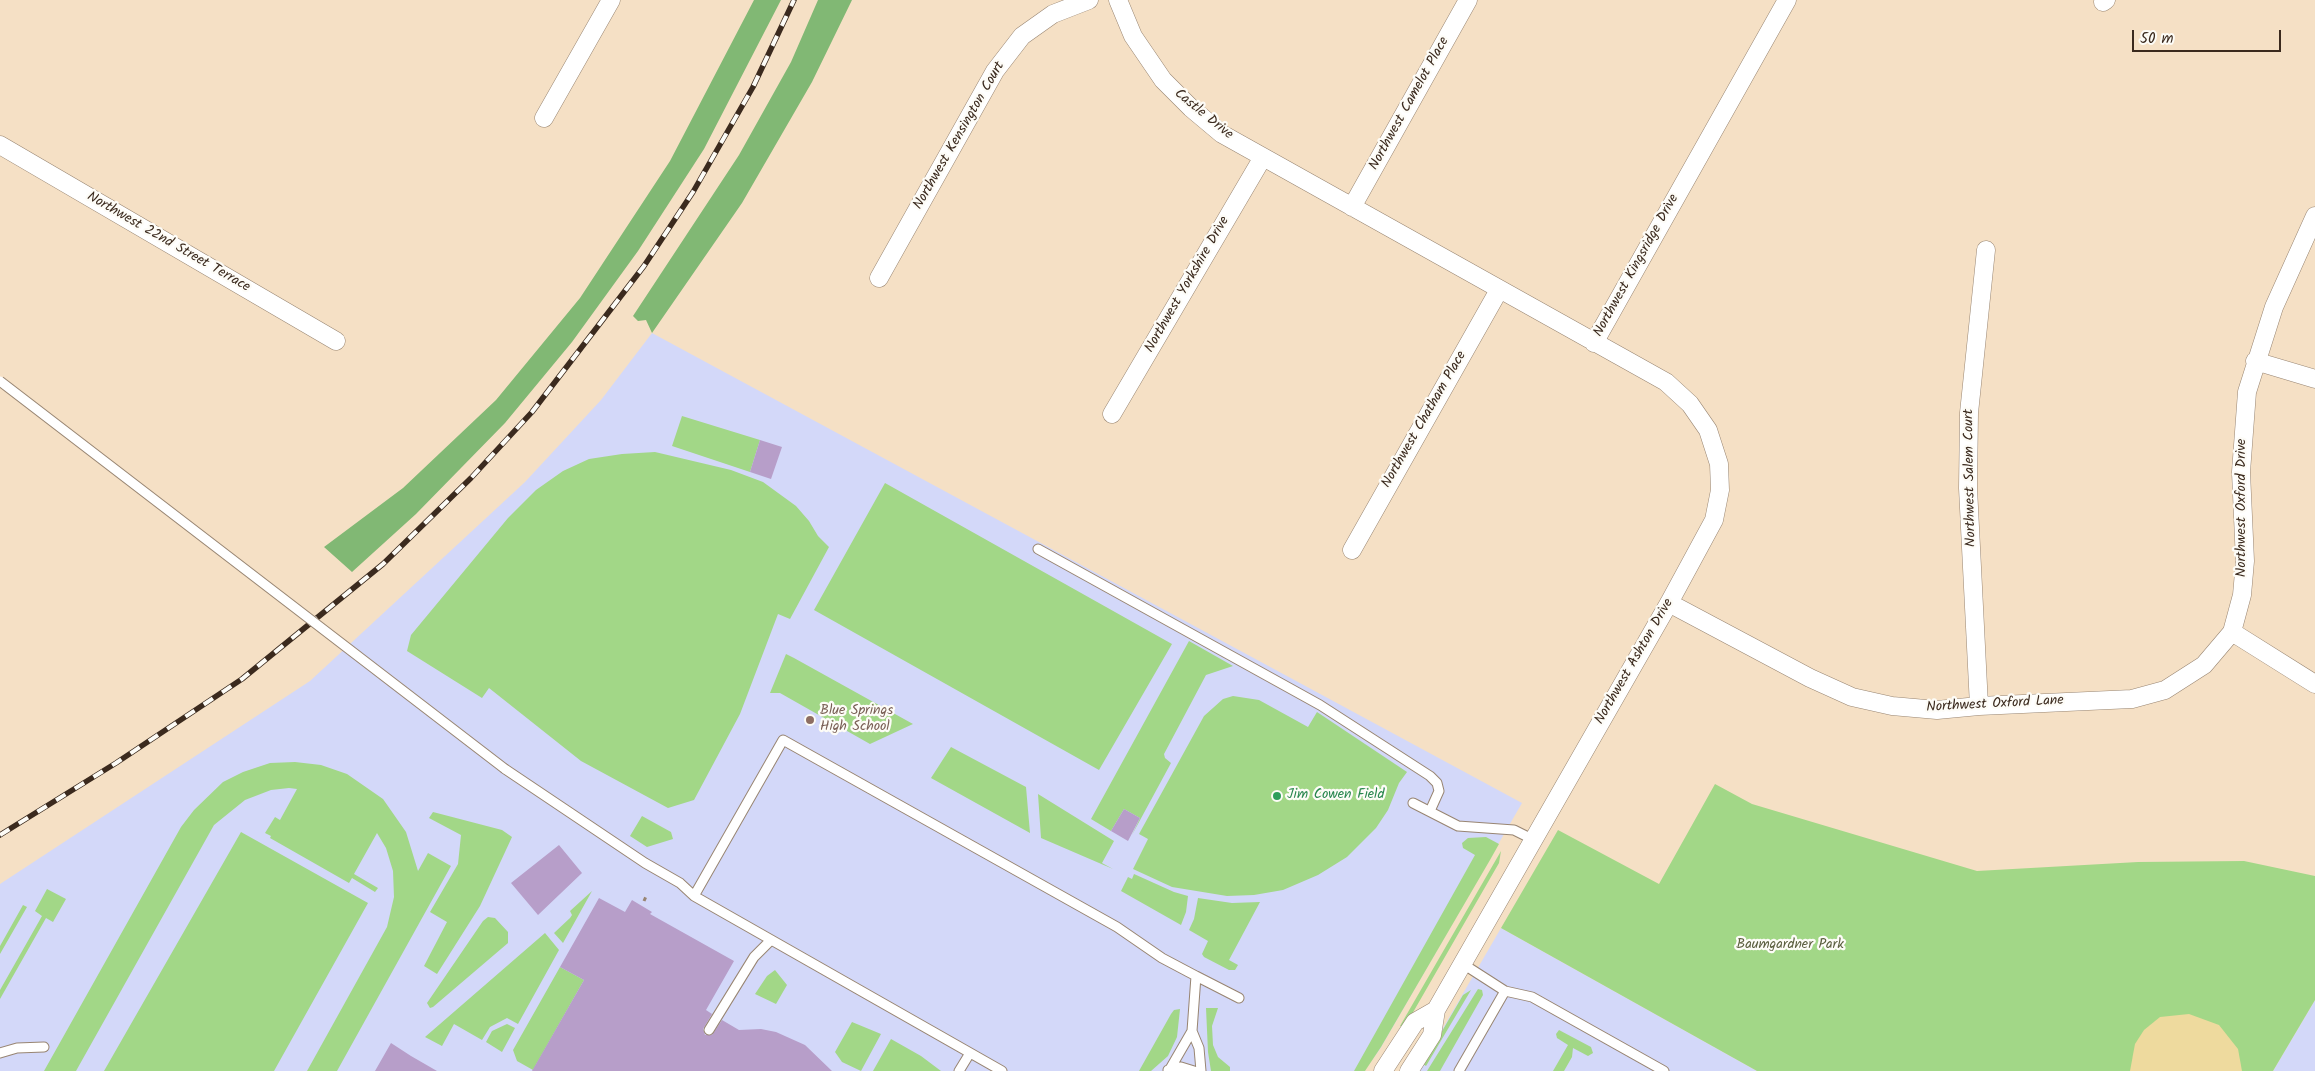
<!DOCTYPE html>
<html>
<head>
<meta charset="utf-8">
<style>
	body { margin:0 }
	#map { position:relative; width:2315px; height:1071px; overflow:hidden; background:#f5e0c5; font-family:Kalam,sans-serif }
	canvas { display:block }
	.scale { position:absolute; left:2132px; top:30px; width:149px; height:22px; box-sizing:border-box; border:2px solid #3b2a1e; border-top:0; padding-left:6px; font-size:15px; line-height:18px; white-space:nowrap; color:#3b2a1e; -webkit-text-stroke:4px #fdfcf7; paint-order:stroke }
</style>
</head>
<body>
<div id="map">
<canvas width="2315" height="1071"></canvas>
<div class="scale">50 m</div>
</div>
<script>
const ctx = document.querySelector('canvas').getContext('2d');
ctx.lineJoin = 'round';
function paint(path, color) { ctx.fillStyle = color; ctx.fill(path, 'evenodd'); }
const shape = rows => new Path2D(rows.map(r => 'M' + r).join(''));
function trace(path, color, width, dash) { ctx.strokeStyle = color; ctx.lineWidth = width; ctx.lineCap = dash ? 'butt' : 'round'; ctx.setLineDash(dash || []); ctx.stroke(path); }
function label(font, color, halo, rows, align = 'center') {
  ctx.font = font + ' Kalam,sans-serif'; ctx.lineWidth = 4.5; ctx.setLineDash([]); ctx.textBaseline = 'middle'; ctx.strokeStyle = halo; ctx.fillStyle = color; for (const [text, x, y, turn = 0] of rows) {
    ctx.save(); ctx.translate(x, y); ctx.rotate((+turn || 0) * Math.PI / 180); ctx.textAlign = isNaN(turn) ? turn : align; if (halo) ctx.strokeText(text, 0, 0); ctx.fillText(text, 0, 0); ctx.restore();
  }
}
const built = shape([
	[652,333,1522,803,1380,1049,1364,1071,0,1071,0,884,310,681,525,482,601,400],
	[1501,928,1757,1071,1418,1071],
	[2315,1000,2315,1071,2273,1071]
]);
const green = shape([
	[682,416,760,440,750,472,672,446],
	[655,452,731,470,763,482,796,506,809,521,818,536,829,547,790,619,778,614,740,714,694,800,668,808,581,761,489,688,482,698,407,651,411,635,508,518,536,490,563,471,589,459,622,454],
	[885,483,1172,644,1099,770,814,610],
	[1189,641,1233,666,1206,675,1164,754,1165,758,1171,763,1132,835,1140,818,1124,809,1111,831,1091,819],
	[786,654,794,658,913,724,870,744,780,693,770,693],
	[1233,696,1259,700,1308,727,1317,712,1407,772,1399,783,1388,810,1376,828,1347,857,1318,875,1283,890,1254,895,1227,896,1172,887,1133,869,1148,839,1139,834,1204,716,1223,699],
	[951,747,1026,787,1030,833,931,778],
	[295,762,321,765,347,774,383,799,406,832,418,871,428,853,451,866,337,1071,307,1071,387,927,394,897,393,871,386,848,377,833,354,874,378,888,375,892,352,878,349,883,270,838,271,836,265,833,275,817,280,820,297,789,289,788,271,790,245,800,214,825,76,1071,44,1071,181,827,194,810,223,782,243,772,270,763],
	[1715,784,1752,804,1977,871,2138,862,2244,861,2315,876,2315,1000,2273,1071,1757,1071,1501,928,1558,830,1659,884],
	[1038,794,1114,841,1102,863,1113,869,1041,838],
	[433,812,502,830,512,837,480,906,437,974,424,966,447,922,430,912,458,864,461,835,429,818],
	[642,816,671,832,673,839,647,847,630,836],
	[241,832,368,903,274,1071,104,1071],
	[1486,837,1499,844,1490,860,1381,1047,1365,1071,1354,1071,1475,855,1463,848,1462,843,1468,838],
	[1501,851,1499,863,1404,1028,1400,1026],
	[1134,874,1174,892,1188,896,1186,912,1181,925,1121,891,1128,877,1132,879],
	[47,889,66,899,53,922,46,918,0,999,0,990,42,916,35,911],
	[592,891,563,943,554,933,570,918,572,915,570,911],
	[1198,898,1232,903,1260,902,1229,960,1238,965,1235,970,1229,970,1204,957,1202,954,1208,941,1189,930,1194,919],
	[23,905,27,907,0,954,0,946],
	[488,917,495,918,508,932,508,943,433,1007,430,1008,427,1003,483,921],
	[545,933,559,950,518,1024,507,1018,490,1027,482,1040,454,1024,442,1046,425,1037],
	[560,967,584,980,533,1070,517,1061,513,1050],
	[775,970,787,985,776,1004,755,994,767,976],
	[1478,989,1482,990,1483,995,1440,1071,1427,1071],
	[1471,990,1426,1066,1423,1064,1463,995],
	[1206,1008,1218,1008,1212,1026,1213,1045,1218,1057,1230,1067,1230,1071,1211,1071,1208,1052],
	[1180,1009,1177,1037,1168,1056,1151,1071,1139,1071,1171,1014,1174,1010],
	[852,1022,881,1034,861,1071,842,1062,835,1052],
	[507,1024,515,1028,502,1052,486,1042,492,1031],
	[1559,1030,1591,1047,1593,1053,1588,1056,1573,1048,1572,1057,1564,1071,1553,1071,1568,1045,1557,1038,1556,1034],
	[891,1039,921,1056,941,1071,873,1071]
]);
const forest = shape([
	[754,0,781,0,704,149,638,251,572,342,505,423,416,514,352,572,324,547,403,488,496,400,580,298,670,161],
	[818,0,852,0,812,82,742,203,652,333,646,320,638,321,633,316,739,155,791,62]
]);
const sand = shape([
	[2189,1014,2219,1025,2238,1049,2242,1071,2130,1071,2135,1044,2144,1030,2160,1017]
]);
const building = shape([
	[760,440,782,447,771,479,750,472],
	[1124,809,1140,818,1128,841,1111,831],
	[559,845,582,873,538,915,511,883],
	[599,898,625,912,632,900,652,912,650,914,734,961,706,1010,712,1014,703,1029,705,1035,712,1035,722,1020,739,1030,761,1029,776,1032,805,1045,832,1071,532,1071,584,980,560,967],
	[391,1043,411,1056,437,1071,375,1071]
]);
const path = shape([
	[644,901,647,894]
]);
const lane = shape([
	[1038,549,1320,705,1430,776,1437,783,1439,791,1430,811],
	[505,769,645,863,680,883,694,896,1002,1071],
	[1413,803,1458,826,1514,830,1534,840],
	[694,896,783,740,1117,927,1162,958,1196,976,1192,1031,1170,1069],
	[1463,964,1505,991,1532,997,1664,1071],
	[1196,976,1239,998],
	[709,1030,754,957,771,940],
	[1192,1031,1199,1048,1201,1071],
	[0,1053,17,1048,44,1047],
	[1168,1070,1181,1067,1194,1071],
	[959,1071,970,1053],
	[1459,1071,1505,991]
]);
const street = shape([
	[1118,0,1133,36,1163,80,1191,108,1222,134,1666,382,1690,404,1708,430,1719,464,1720,490,1714,520,1669,603,1436,1010,1432,1035,1409,1071],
	[2103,2,2106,0],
	[544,118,611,0],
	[0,145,336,341],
	[1352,207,1468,0],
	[879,278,995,71,1022,36,1053,14,1089,0],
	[1594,343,1787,0],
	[2255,361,2315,379],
	[1112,414,1263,157],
	[1352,550,1499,290],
	[1669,603,1810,678,1852,697,1892,706,1937,710,1979,706,2132,699,2165,690,2204,665,2232,632,2242,595,2245,561,2241,472,2247,392,2274,307,2315,216],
	[2232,632,2315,684],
	[1979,706,1968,488,1969,413,1986,250],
	[1383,1071,1415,1022,1436,1010]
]);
const rail = shape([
	[0,835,116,763,242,679,383,564,471,478,532,412,644,266,693,192,753,87,794,0]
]);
const laneBridge = shape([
	[0,381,505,769]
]);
const markers = [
	[810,720,5,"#8d6e63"],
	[1277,796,5,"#2e9e5b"]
];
const streetNames = [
	["Northwest Camelot Place",1410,104,-61],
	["Castle Drive",1203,115,39],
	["Northwest Kensington Court",960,136,-60],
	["Northwest 22nd Street Terrace",168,243,30],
	["Northwest Kingsridge Drive",1637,266,-61],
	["Northwest Yorkshire Drive",1188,285,-60],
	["Northwest Chatham Place",1425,420,-60],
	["Northwest Salem Court",1971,478,-91],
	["Northwest Oxford Drive",2243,508,-90],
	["Northwest Ashton Drive",1635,662,-60],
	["Northwest Oxford Lane",1995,705,-3]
];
const educationNames = [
	["Blue Springs",820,712],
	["High School",820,728]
];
const leisureNames = [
	["Jim Cowen Field",1287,796]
];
const parkNames = [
	["Baumgardner Park",1790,946]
];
paint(built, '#d3d8f9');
paint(green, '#a2d787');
paint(forest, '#81b874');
paint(sand, '#eeda9e');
paint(building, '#b79ec9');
trace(lane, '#988572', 11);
trace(street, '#988572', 19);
trace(path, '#988572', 3, [4, 4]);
trace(lane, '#fff', 9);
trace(street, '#fff', 18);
trace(rail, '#3b2a1e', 5.5);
trace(rail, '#fdfcf7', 4, [11]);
trace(laneBridge, '#988572', 11, []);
trace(laneBridge, '#fff', 9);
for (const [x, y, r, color] of markers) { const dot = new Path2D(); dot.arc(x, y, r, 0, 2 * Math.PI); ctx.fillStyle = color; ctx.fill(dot); trace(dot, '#fdfcf7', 2); }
label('14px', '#3b2a1e', '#fdfcf7', streetNames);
label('14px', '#785e54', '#fdfcf7', educationNames, 'left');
label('14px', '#27864d', '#fdfcf7', leisureNames, 'left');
label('14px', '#5a5e3e', '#fdfcf7', parkNames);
</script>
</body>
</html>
